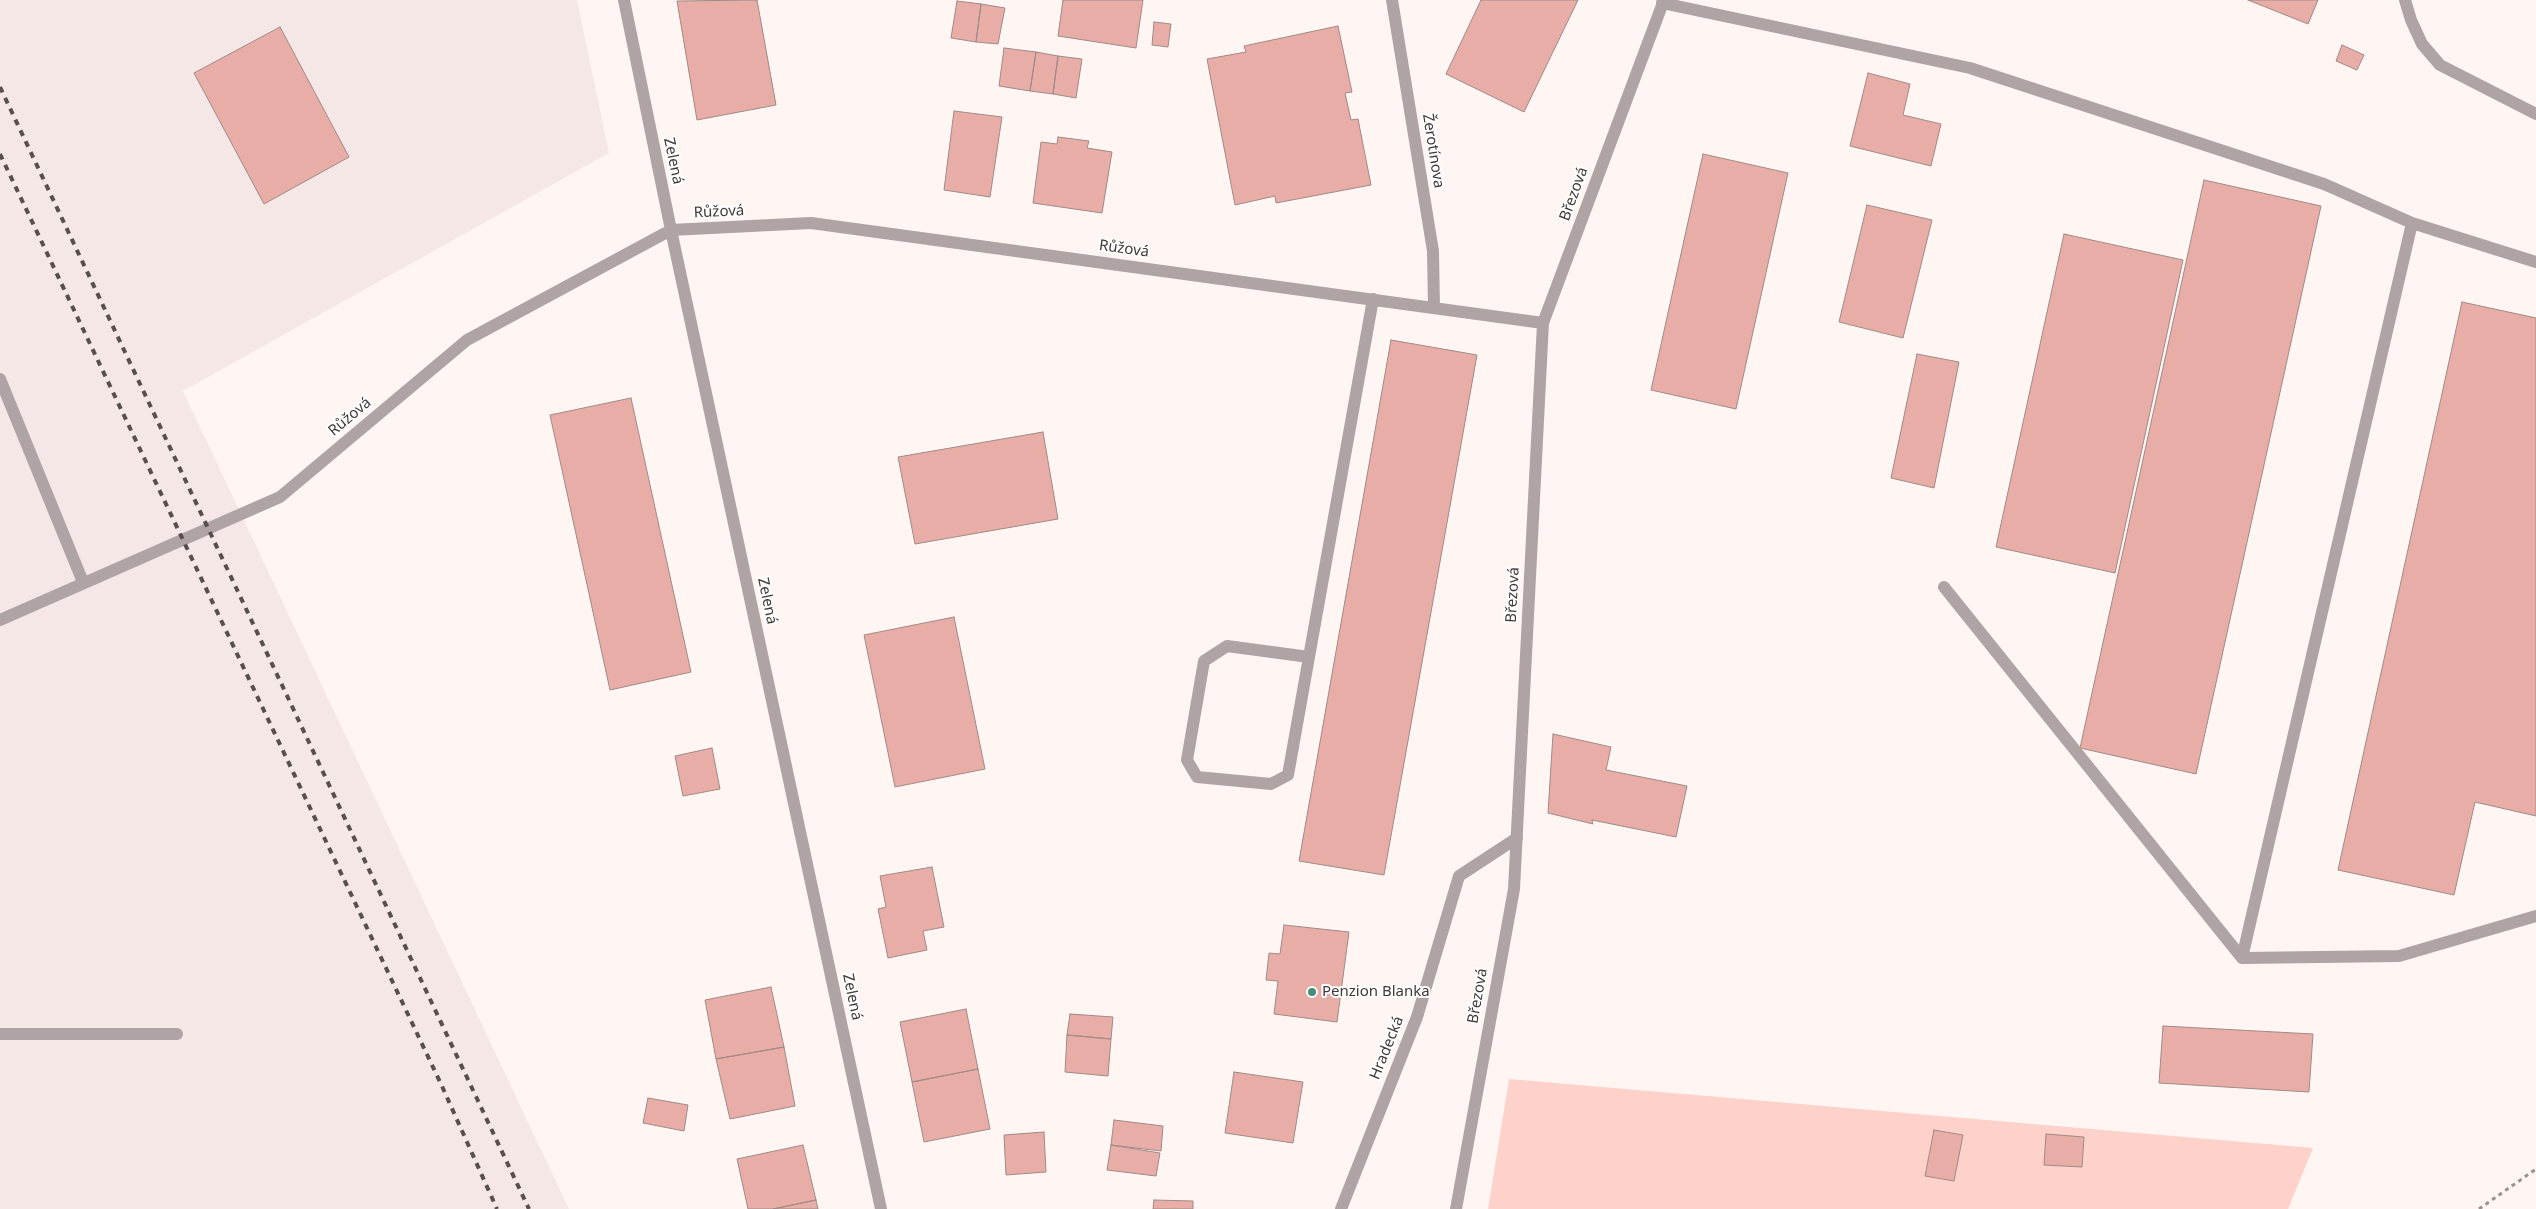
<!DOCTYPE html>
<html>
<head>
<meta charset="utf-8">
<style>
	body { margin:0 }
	canvas { display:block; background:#fff6f4 }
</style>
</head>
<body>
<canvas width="2536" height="1209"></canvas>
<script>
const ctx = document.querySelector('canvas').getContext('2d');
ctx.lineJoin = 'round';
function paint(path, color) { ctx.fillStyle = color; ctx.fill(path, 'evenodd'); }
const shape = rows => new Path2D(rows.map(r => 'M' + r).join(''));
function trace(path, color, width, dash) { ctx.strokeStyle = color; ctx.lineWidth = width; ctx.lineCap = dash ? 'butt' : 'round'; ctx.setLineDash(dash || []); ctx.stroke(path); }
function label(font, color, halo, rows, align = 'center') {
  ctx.font = font + ' "Noto Sans",sans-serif'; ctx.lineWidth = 4; ctx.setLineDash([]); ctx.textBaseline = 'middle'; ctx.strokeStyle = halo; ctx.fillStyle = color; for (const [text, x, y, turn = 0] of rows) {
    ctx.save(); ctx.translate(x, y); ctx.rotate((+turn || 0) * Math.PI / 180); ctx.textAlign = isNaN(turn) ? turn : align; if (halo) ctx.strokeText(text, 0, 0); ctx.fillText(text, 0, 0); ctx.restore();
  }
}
const built = shape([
	[0,0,577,0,609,153,183,391,569,1209,0,1209]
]);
const green = shape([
	[1509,1079,2313,1148,2288,1209,1488,1209]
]);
const building = shape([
	[757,0,776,105,697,120,677,1,757,0],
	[1063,0,1143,0,1136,48,1058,36,1063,0],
	[1481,0,1578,0,1524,112,1446,74,1481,0],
	[2248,0,2318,0,2308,24,2248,0],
	[957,1,981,4,976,42,951,38,957,1],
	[981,4,1005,8,998,44,976,42,981,4],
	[1154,22,1171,24,1168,47,1152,45,1154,22],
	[1338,26,1352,92,1345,93,1351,120,1358,119,1371,185,1276,203,1275,196,1235,205,1207,59,1246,52,1244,46,1338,26],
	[280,27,349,157,264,204,194,73,280,27],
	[2342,45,2364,55,2357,70,2336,61,2342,45],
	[1004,48,1036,52,1030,91,999,86,1004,48],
	[1036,52,1058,56,1053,94,1030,91,1036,52],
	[1058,56,1082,59,1076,98,1053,94,1058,56],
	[1868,73,1910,84,1903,115,1941,124,1931,166,1850,146,1868,73],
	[954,111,1002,117,990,197,944,190,954,111],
	[1058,137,1089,141,1087,148,1112,152,1102,213,1033,203,1041,142,1057,144,1058,137],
	[1703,154,1788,173,1736,409,1651,390,1703,154],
	[2204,180,2321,206,2196,774,2080,748,2204,180],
	[1867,205,1932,220,1903,338,1839,322,1867,205],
	[2064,234,2183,260,2115,573,1996,547,2064,234],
	[2462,302,2536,318,2536,816,2475,802,2454,895,2338,870,2462,302],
	[1391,340,1477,355,1384,875,1299,861,1391,340],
	[1917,354,1959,362,1934,488,1891,478,1917,354],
	[631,398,691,672,610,690,550,415,631,398],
	[1043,432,1058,519,915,544,898,457,1043,432],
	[954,617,985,769,895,787,864,635,954,617],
	[1553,734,1611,747,1606,770,1687,786,1676,837,1592,820,1593,824,1548,813,1553,734],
	[712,748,720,789,683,796,675,756,712,748],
	[932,867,944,927,923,931,927,950,888,958,878,909,886,907,880,876,932,867],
	[1284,925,1349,932,1337,1022,1274,1014,1278,981,1266,980,1269,953,1280,954,1284,925],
	[771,987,784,1047,716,1059,705,1000,771,987],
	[966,1009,978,1069,912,1082,900,1022,966,1009],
	[1070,1014,1113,1017,1111,1039,1067,1035,1070,1014],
	[2163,1026,2313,1034,2309,1092,2159,1083,2163,1026],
	[1067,1035,1111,1039,1108,1076,1065,1072,1067,1035],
	[784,1047,795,1106,730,1119,716,1059,784,1047],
	[978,1069,990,1129,924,1142,912,1082,978,1069],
	[1234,1072,1303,1082,1293,1143,1225,1133,1234,1072],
	[648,1098,688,1105,684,1131,643,1123,648,1098],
	[1114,1120,1163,1126,1161,1151,1111,1145,1114,1120],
	[1934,1130,1963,1135,1954,1181,1925,1176,1934,1130],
	[1044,1132,1046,1172,1006,1175,1004,1135,1044,1132],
	[2046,1134,2084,1137,2082,1167,2044,1165,2046,1134],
	[803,1145,816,1200,773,1209,748,1209,737,1159,803,1145],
	[1111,1145,1160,1153,1156,1176,1107,1170,1111,1145],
	[816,1200,818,1209,773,1209,816,1200],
	[1154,1200,1193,1201,1193,1209,1153,1209,1154,1200]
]);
const path = shape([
	[2479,1209,2536,1169]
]);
const lane = shape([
	[2405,0,2411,20,2422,44,2440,65,2536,114],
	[1662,3,1970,68,2324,184,2412,223,2536,262],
	[2412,223,2242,958,2399,956,2536,916],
	[0,379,83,582],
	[1944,587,2242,958],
	[0,1034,177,1034]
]);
const street = shape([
	[624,0,671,230,881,1209],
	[1392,0,1433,251,1434,307],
	[0,620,280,497,467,340,671,230,811,223,1543,323],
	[1309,657,1227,646,1204,661,1187,760,1197,777,1271,784,1288,775,1309,657,1373,299],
	[1341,1209,1417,1017,1459,876,1517,838],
	[1456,1209,1514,889,1543,323,1664,0]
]);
const rail = shape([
	[0,87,529,1209],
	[0,154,441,1084,497,1209]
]);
const markers = [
	[1312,992,5,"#488c7f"]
];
const streetNames = [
	["Žerotínova",1433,151,81],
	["Zelená",673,161,78],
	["Březová",1574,194,-70],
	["Růžová",719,212,-3],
	["Růžová",1124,249,8],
	["Růžová",350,417,-40],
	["Březová",1513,595,-87],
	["Zelená",767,601,78],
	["Březová",1478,996,-80],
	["Zelená",852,997,78],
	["Hradecká",1387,1048,-68]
];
const poiNames = [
	["Penzion Blanka",1322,992]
];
paint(built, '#f4e7e5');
paint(green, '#ffd1cb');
paint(building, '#e7ada6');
trace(building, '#9f8a88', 1);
trace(path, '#9a918f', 3, [4, 4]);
trace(lane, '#aea4a3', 12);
trace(street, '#aea4a3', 12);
trace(rail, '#574f4d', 4, [6, 6]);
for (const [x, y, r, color] of markers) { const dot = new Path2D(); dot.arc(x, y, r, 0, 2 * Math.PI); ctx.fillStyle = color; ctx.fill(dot); trace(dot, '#fff', 2); }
label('15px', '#413937', '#fff', streetNames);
label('15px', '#413937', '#fff', poiNames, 'left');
</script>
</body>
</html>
